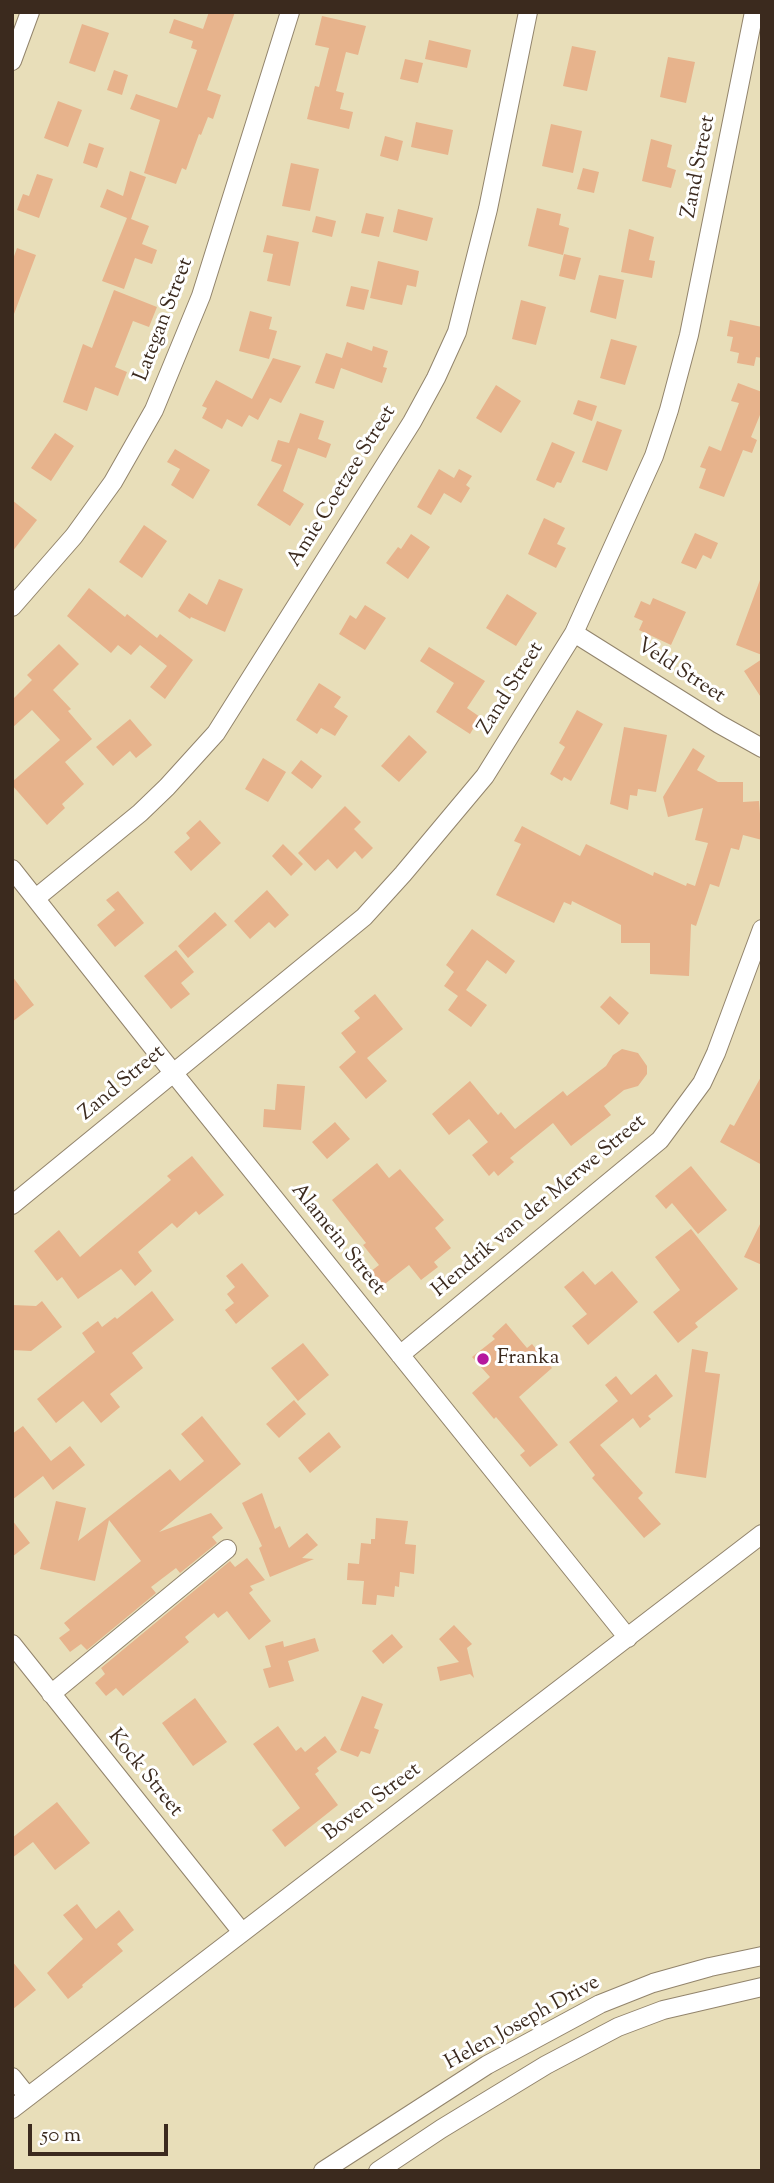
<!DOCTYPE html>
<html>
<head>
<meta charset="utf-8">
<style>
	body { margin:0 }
	#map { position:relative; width:774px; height:2183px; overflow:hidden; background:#e8deb9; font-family:"Sorts Mill Goudy",serif }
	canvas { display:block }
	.frame { position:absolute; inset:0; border:14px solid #3b2a1e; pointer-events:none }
	.scale { position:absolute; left:28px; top:2124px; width:140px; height:32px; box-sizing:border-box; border:4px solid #3b2a1e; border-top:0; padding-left:9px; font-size:21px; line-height:24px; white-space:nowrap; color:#3b2a1e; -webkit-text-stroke:5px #fff; paint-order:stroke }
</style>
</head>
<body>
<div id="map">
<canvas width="774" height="2183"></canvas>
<div class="frame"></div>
<div class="scale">50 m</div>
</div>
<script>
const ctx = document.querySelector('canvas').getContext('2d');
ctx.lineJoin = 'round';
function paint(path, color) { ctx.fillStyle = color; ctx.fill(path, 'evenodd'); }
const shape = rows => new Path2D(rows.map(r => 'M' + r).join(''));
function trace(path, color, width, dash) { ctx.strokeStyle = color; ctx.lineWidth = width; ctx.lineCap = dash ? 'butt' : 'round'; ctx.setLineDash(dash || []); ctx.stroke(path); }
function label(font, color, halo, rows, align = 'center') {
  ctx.font = font + ' "Sorts Mill Goudy",serif'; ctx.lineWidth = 6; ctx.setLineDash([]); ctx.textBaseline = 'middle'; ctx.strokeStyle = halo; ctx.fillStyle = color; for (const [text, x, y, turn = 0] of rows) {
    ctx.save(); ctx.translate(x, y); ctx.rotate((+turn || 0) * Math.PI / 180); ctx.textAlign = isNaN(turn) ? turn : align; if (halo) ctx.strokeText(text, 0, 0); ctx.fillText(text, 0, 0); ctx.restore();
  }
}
const building = shape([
	[209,12,235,12,207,90,221,95,213,119,208,117,201,135,199,134,186,170,182,168,176,184,144,173,160,120,130,109,136,94,177,108,197,50,191,48,193,41,169,33,174,19,203,29],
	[322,16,366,26,358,55,346,52,336,91,344,93,340,109,353,112,349,129,307,119,315,86,319,87,329,48,315,45],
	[82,24,109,33,95,72,69,63],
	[429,40,471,50,467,68,425,59],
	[572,46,596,51,587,91,563,86],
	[668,57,695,62,686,103,660,97],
	[405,59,423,63,418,83,400,79],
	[114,70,128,75,122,95,107,90],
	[58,101,82,110,68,147,44,138],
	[416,122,453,130,448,155,411,147],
	[551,124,582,131,573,173,542,166],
	[385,136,403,141,398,161,380,156],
	[651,139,672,145,667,167,676,170,671,188,642,181],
	[89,143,104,148,97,168,83,163],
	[291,163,319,169,310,211,282,206],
	[583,168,599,172,594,193,577,189],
	[130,171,146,177,131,219,149,226,142,244,157,250,152,264,135,258,124,289,102,281,127,218,100,207,107,189,123,196],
	[37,174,53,179,39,218,17,210,23,194,29,196],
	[537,208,561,214,559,225,569,228,563,255,528,246],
	[398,209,433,218,427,241,393,232],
	[366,213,384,217,379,237,361,233],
	[316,216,336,221,332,237,312,232],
	[629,229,654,237,649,260,655,261,652,278,621,272],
	[267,235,299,242,290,286,267,281,273,254,263,252],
	[17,248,36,255,14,314,12,262],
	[564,254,581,258,575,280,559,276],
	[378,261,419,271,416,287,407,285,402,305,370,298],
	[599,275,624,280,616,319,590,312],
	[351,286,369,290,364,310,346,306],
	[114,290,157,307,149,327,133,321,115,367,127,372,118,396,95,387,87,411,63,402,83,344,92,348],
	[521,300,546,307,536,345,512,339],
	[250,311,272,317,269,329,277,331,269,359,239,351],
	[730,320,762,327,762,358,756,357,754,366,737,363,739,353,730,351,733,337,727,336],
	[611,339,637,346,625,385,600,378],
	[347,342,372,351,373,346,388,351,383,367,387,368,382,383,341,368,334,389,315,383,326,353,342,358],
	[273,358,301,366,281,403,270,398,258,420,249,415,242,427,227,419,222,429,202,418,207,408,202,406,216,380,252,399],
	[738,383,762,392,762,410,751,437,757,440,752,453,743,450,724,497,699,488,706,469,700,467,709,446,721,451,739,403,731,401],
	[496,385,521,401,501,433,476,418],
	[578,400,597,406,592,421,573,414],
	[300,413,324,421,318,439,331,444,326,458,298,448,283,491,304,504,290,526,257,505,282,465,271,461,278,440,289,443],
	[597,421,622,430,607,471,582,462],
	[55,433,74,446,51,481,31,468],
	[552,442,575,452,561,483,557,482,554,488,536,480],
	[175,449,210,470,193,499,171,485,180,469,167,462],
	[439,469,454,478,459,469,472,476,466,485,470,488,461,503,444,493,431,515,417,507],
	[12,500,37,520,12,552],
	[544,518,565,528,557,544,566,548,556,568,528,554],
	[144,525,167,541,142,578,119,562],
	[695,533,718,543,711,559,703,555,696,569,681,563],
	[411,534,430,547,408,579,386,563,398,547,401,549],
	[219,579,243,589,225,632,191,617,190,619,178,611,189,593,207,605],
	[760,580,762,580,762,655,736,645],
	[89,588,125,617,127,614,157,638,160,634,193,660,165,699,150,687,167,666,140,645,131,655,118,645,111,653,67,616],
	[507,594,537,613,516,646,486,628],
	[653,598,686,612,671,645,639,630,643,621,634,617,641,601,650,605],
	[365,605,386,618,365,650,339,634,350,615,356,619],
	[59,644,79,664,53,690,71,709,68,711,92,739,65,762,84,784,62,804,65,808,47,825,12,785,12,782,60,740,32,710,12,728,12,700,32,680,27,675],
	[429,647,485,681,467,708,480,717,470,734,436,712,454,683,420,661],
	[762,659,762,699,744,671],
	[319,683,341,697,334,707,348,716,335,736,321,728,317,734,296,720],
	[577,710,603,724,571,781,564,777,562,781,550,774,565,747,559,743],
	[130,719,152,745,136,758,130,751,113,766,96,747],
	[624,727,667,735,656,792,638,789,637,796,630,795,628,810,610,804],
	[409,735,427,752,399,782,381,766],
	[693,748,705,756,697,770,718,782,743,782,743,802,759,801,762,840,743,835,739,850,731,848,719,887,710,884,696,926,691,924,689,976,650,974,650,943,621,943,621,925,572,901,571,905,564,902,554,923,496,895,521,844,514,841,522,826,580,856,586,844,653,876,654,872,686,886,687,883,695,886,708,843,695,840,703,808,668,817,663,797],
	[263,758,286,772,268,802,245,789],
	[301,760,322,776,312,789,291,773],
	[345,806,361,822,354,829,373,848,362,859,355,851,337,869,328,859,315,871,298,853],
	[200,820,221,843,191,871,174,852,190,838,186,833],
	[283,844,303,864,291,876,272,856],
	[267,890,289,915,275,928,269,922,250,939,234,921],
	[118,891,144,923,115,947,97,925,115,910,106,900],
	[215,912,227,925,188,958,178,946],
	[472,929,515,961,506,974,487,960,466,990,487,1005,471,1027,448,1010,458,996,444,986,454,972,446,965],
	[176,950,194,972,181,983,190,994,171,1009,144,976],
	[12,976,34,1005,12,1022],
	[375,994,403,1029,367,1058,387,1081,366,1099,339,1067,356,1052,341,1033,360,1018,354,1011],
	[610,996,629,1013,619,1025,600,1007],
	[622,1049,638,1053,647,1066,647,1074,638,1086,624,1090,604,1106,611,1115,571,1146,553,1123,510,1158,514,1162,498,1176,494,1171,489,1176,472,1155,488,1142,469,1119,449,1135,432,1114,470,1081,498,1115,501,1112,515,1129,563,1091,567,1096,606,1066,613,1055],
	[762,1075,762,1165,720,1142,730,1124,734,1126],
	[277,1084,305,1086,301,1130,263,1127,264,1109,275,1110],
	[335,1122,350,1139,327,1159,312,1142],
	[192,1156,224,1195,199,1215,196,1211,177,1228,172,1223,138,1252,152,1271,135,1286,121,1269,78,1299,62,1277,57,1281,34,1251,59,1230,80,1257,171,1180,167,1176],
	[377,1163,389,1178,400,1169,444,1220,435,1228,451,1248,434,1262,438,1267,421,1280,409,1265,381,1287,370,1272,379,1265,363,1245,366,1243,332,1200],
	[691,1166,727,1210,698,1234,672,1203,666,1209,655,1196],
	[762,1220,762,1265,744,1257],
	[691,1229,738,1289,695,1323,698,1327,678,1343,653,1312,680,1290,655,1257],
	[242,1263,269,1296,236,1324,225,1310,234,1303,227,1294,235,1287,226,1276],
	[583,1271,595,1285,612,1271,638,1302,588,1345,572,1326,587,1314,564,1287],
	[152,1291,174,1320,132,1353,143,1368,110,1394,120,1407,101,1423,83,1401,56,1423,37,1399,95,1352,82,1333,98,1321,102,1327,115,1317,117,1319],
	[42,1301,62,1327,31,1351,12,1350,12,1305,36,1306],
	[506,1323,527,1348,532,1344,552,1368,519,1397,558,1445,530,1467,520,1455,525,1451,496,1417,494,1419,472,1393,490,1377,472,1357,495,1339,492,1336],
	[303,1343,329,1375,298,1401,271,1368],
	[692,1349,708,1352,705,1372,720,1374,706,1478,675,1473],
	[656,1374,673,1396,648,1416,651,1419,640,1428,633,1418,600,1445,643,1493,638,1498,661,1524,644,1538,592,1478,595,1475,569,1442,618,1401,605,1385,616,1376,631,1395],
	[294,1400,306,1414,279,1438,266,1424],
	[202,1416,241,1464,159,1532,211,1513,223,1528,212,1537,217,1543,180,1573,176,1568,151,1587,156,1593,87,1650,81,1644,70,1652,59,1638,70,1630,64,1623,141,1561,109,1520,95,1581,40,1569,56,1501,86,1508,78,1541,170,1469,180,1481,204,1461,181,1434],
	[23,1426,51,1461,70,1446,85,1465,53,1490,43,1476,12,1500,12,1434],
	[329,1432,341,1447,310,1473,298,1458],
	[262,1493,275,1529,280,1526,289,1548,307,1533,318,1545,302,1558,314,1559,270,1577,259,1548,262,1546,242,1503],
	[376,1518,408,1521,405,1544,416,1545,414,1574,400,1572,399,1587,395,1586,394,1597,377,1595,376,1605,362,1604,364,1581,347,1580,348,1563,359,1564,361,1543,371,1544,371,1539,375,1539],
	[12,1520,30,1543,12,1557],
	[247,1558,265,1580,250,1586,253,1590,249,1593,271,1621,249,1640,227,1611,218,1618,214,1613,185,1637,189,1642,123,1696,116,1688,106,1696,95,1683,105,1674,101,1668,230,1561,235,1567],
	[454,1625,472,1644,467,1648,474,1678,470,1674,440,1681,437,1667,459,1662,439,1639],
	[392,1634,403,1647,383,1664,372,1651],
	[315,1638,319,1651,288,1661,294,1681,269,1688,263,1669,271,1667,265,1646,283,1641,284,1647],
	[362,1696,383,1704,374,1728,379,1730,370,1754,361,1751,358,1757,340,1750],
	[195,1698,227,1742,193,1766,162,1723],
	[278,1726,296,1751,301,1747,305,1752,325,1736,337,1752,317,1768,319,1771,315,1774,338,1805,285,1847,272,1830,300,1808,253,1744],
	[57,1802,90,1843,55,1870,33,1842,12,1858,12,1838],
	[77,1904,96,1929,119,1910,134,1930,117,1944,123,1951,82,1985,83,1987,68,1999,47,1973,83,1939,63,1915],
	[12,1961,36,1990,12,2010]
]);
const minor = shape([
	[12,61,30,12],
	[12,607,74,536,113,482,154,410,201,296,290,12],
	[574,633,719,724,762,748],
	[12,869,159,1055,628,1638],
	[36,898,140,813,167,787,216,733,412,422,436,378,457,332,488,209,528,12],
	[12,1205,364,917,403,874,485,776,574,633,654,456,669,410,689,335,754,12],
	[400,1355,660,1140,702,1083,716,1053,762,929],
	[12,1644,241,1931],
	[51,1694,227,1549],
	[12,2077,28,2097],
	[12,2109,762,1534],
	[323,2171,487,2065,600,2004,653,1983,710,1967,762,1956],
	[378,2171,441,2129,546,2065,618,2027,663,2010,762,1987]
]);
const markers = [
	[483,1359,7,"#b5179e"]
];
const streetNames = [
	["Zand Street",700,167,-79],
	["Lategan Street",165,320,-69],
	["Amie Coetzee Street",343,487,-58],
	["Veld Street",680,672,33],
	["Zand Street",512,689,-58],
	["Zand Street",123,1084,-40],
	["Hendrik van der Merwe Street",540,1207,-40],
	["Alamein Street",337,1240,51],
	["Kock Street",144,1774,51],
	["Boven Street",373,1803,-37],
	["Helen Joseph Drive",523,2024,-29]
];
const poiNames = [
	["Franka",497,1359]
];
paint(building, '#e7b38c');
trace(minor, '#92846c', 20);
trace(minor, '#fff', 18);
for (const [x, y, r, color] of markers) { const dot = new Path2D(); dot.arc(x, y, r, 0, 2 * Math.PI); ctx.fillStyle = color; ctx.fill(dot); trace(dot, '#fff', 2.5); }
label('21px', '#3b2a1e', '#fff', streetNames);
label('21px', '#3b2a1e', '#fff', poiNames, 'left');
</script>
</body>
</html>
